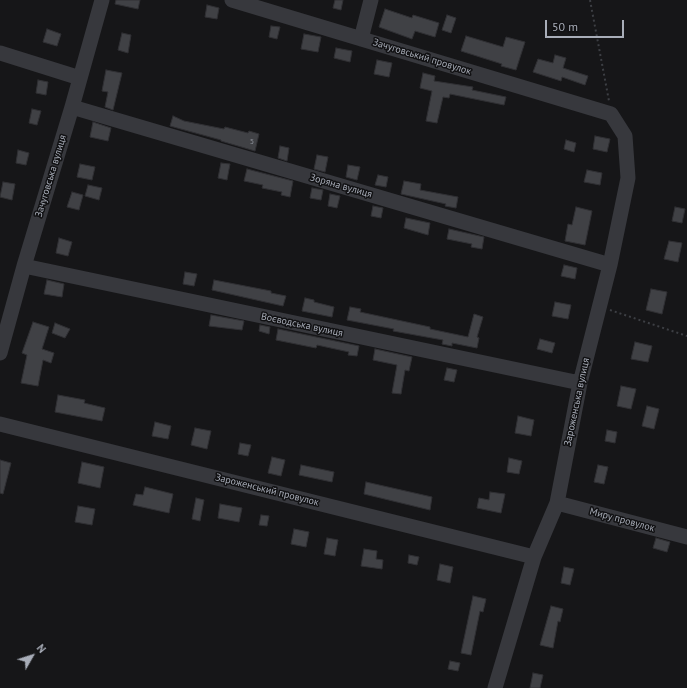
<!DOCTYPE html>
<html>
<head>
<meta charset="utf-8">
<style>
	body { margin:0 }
	#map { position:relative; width:687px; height:688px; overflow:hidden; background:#161618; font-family:"PT Sans",sans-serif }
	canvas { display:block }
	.north { position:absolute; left:12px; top:636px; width:40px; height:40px; -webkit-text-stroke:3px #111113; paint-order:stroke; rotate:51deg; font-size:11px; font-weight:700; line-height:16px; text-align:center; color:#a8adb8 }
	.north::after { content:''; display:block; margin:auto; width:14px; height:18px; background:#a8adb8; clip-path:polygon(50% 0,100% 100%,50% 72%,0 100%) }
	.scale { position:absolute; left:545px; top:20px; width:79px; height:18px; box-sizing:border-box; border:2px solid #a8adb8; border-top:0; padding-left:5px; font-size:12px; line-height:14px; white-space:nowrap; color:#a8adb8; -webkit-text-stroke:3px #111113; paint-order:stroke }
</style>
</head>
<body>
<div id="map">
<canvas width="687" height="688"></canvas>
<div class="north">N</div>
<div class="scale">50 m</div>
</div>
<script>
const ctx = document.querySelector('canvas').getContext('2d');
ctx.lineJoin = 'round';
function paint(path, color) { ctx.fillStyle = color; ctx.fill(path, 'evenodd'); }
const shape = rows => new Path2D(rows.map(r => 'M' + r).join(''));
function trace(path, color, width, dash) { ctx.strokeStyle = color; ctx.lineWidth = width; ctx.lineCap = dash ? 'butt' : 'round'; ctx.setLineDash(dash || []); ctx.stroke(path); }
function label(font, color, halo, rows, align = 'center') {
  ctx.font = font + ' "PT Sans",sans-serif'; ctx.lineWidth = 3; ctx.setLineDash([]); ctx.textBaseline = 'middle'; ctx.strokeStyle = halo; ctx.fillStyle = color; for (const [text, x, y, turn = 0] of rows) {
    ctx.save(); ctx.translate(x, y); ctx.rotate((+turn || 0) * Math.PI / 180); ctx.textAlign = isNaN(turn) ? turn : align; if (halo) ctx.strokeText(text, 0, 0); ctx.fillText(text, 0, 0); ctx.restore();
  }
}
const building = shape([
	[116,0,140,0,138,9,115,4,116,0],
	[335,0,343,0,341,10,333,8,335,0],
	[207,5,219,8,217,19,205,17,207,5],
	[385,9,412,18,413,15,439,23,435,37,415,31,412,39,379,27,385,9],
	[447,15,456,18,451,33,442,30,447,15],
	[271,26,280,27,277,39,269,37,271,26],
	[47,29,61,34,57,46,43,42,47,29],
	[122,33,131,35,128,53,118,50,122,33],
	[304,34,321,37,318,52,301,49,304,34],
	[466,36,503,47,506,37,525,42,516,70,501,66,502,64,461,51,466,36],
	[336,48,352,51,350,62,334,58,336,48],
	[555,55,566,58,563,68,588,76,585,85,562,77,561,81,533,72,538,59,553,63,555,55],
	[377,60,392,63,389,77,374,74,377,60],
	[106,70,122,73,113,110,105,107,108,92,102,91,106,70],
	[423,73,435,76,434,81,473,87,472,90,506,97,504,105,450,94,449,98,443,97,437,123,426,121,432,91,420,88,423,73],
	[38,80,48,82,46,95,36,93,38,80],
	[32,109,41,111,37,125,29,123,32,109],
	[173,116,184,121,224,129,225,127,248,133,249,131,259,134,255,151,221,141,221,140,170,126,173,116],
	[93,122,111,128,108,141,90,137,93,122],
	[595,136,610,139,607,152,593,149,595,136],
	[566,140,576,143,574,152,564,149,566,140],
	[280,146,289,148,287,161,278,158,280,146],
	[18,150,29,153,26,165,16,163,18,150],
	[317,155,328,157,325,172,314,169,317,155],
	[221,163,230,164,227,180,218,178,221,163],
	[80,164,95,167,92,180,77,177,80,164],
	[348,165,360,167,357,180,346,177,348,165],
	[247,169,293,181,290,197,281,195,282,192,262,188,263,185,244,181,247,169],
	[587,170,602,173,600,185,584,182,587,170],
	[378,175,388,177,386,187,375,185,378,175],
	[404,181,421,184,420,190,458,197,456,208,445,206,446,204,401,194,404,181],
	[3,182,15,184,12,200,0,197,3,182],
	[88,185,102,188,99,200,85,196,88,185],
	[312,188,323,190,321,200,310,198,312,188],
	[72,192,83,195,79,210,67,207,72,192],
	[330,194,340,196,337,208,328,206,330,194],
	[373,206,383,208,381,218,371,216,373,206],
	[576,207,592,211,585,245,565,241,568,224,572,225,576,207],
	[675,207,685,209,682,223,672,221,675,207],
	[406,218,430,223,428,235,404,228,406,218],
	[449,229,484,237,482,249,471,247,472,244,447,239,449,229],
	[59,238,72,242,68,256,56,253,59,238],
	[669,241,682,243,678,262,664,259,669,241],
	[564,265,577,268,575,279,561,276,564,265],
	[185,272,197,274,194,286,183,284,185,272],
	[47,280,64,284,62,297,44,294,47,280],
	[214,280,271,291,271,293,286,296,283,306,212,290,214,280],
	[651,289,667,292,662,314,646,310,651,289],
	[305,298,314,300,314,302,334,307,332,317,302,311,305,298],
	[555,302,571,305,568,319,552,316,555,302],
	[350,307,361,309,360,312,430,327,430,329,468,337,474,314,483,317,477,337,479,338,477,348,452,343,452,346,442,344,443,340,393,331,394,329,347,320,350,307],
	[211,315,244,321,242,330,209,326,211,315],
	[33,322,49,327,42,349,54,353,51,363,43,360,38,386,21,383,27,355,22,353,33,322],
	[55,323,70,329,65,338,52,333,55,323],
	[260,325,270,327,269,334,259,331,260,325],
	[278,329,359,346,357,356,348,355,349,352,317,345,316,348,276,340,278,329],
	[540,339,555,343,552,353,537,349,540,339],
	[635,342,652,346,648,362,631,359,635,342],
	[375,349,412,357,409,371,405,370,401,394,392,393,397,365,373,360,375,349],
	[447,368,457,370,454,382,444,380,447,368],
	[621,386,636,389,631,409,617,406,621,386],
	[58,395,85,400,84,403,105,408,102,421,55,412,58,395],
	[647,406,659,409,654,429,642,426,647,406],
	[518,416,534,420,531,436,515,433,518,416],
	[155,422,171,426,168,439,152,436,155,422],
	[195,428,211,431,207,449,191,445,195,428],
	[607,430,617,432,615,443,605,441,607,430],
	[240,443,251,445,248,456,238,454,240,443],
	[272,457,285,460,281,476,268,473,272,457],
	[509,458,522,461,519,474,507,472,509,458],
	[0,460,11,463,3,494,0,493,0,460],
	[82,462,104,467,100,488,78,483,82,462],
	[301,465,334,472,332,482,299,475,301,465],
	[598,465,608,467,604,484,594,482,598,465],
	[366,482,432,497,430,510,364,494,366,482],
	[145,487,173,494,169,513,133,505,136,494,143,495,145,487],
	[490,492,505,494,501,513,477,508,479,498,489,500,490,492],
	[196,498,204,500,200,521,192,519,196,498],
	[220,504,242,508,239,522,218,518,220,504],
	[78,506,95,509,92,525,75,522,78,506],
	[261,515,269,516,267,526,259,525,261,515],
	[294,529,309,532,306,547,291,544,294,529],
	[327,538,338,540,335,556,324,554,327,538],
	[656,538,670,542,667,552,653,548,656,538],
	[364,549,377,551,376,559,383,560,382,569,361,566,364,549],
	[409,555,419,557,417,565,408,563,409,555],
	[440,564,453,567,450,583,437,580,440,564],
	[564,567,574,569,570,585,561,583,564,567],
	[473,596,486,599,483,612,480,611,471,655,461,653,473,596],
	[551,606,563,609,560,622,558,621,553,648,540,645,551,606],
	[450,661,460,663,458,671,448,669,450,661],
	[533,673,543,675,540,688,530,688,533,673]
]);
const path = shape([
	[590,0,609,101],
	[610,310,687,336]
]);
const minor = shape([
	[232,0,611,114,625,136,628,178,610,265,580,383,557,503,534,557,495,688],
	[361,39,371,0],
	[0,53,80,78],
	[72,107,610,265],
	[24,266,580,383],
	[0,353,24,266,72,107,102,0],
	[0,424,534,557],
	[557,503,687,537]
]);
const numberNames = [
	["5",252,142]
];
const streetNames = [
	["Зачуговський провулок",422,57,17],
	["Зачуговська вулиця",51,176,-73],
	["Зоряна вулиця",341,186,16],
	["Воєводська вулиця",302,325,12],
	["Зароженська вулиця",577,402,-78],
	["Зароженський провулок",267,490,14],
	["Миру провулок",622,520,15]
];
paint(building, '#404145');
trace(building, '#303034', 1);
trace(path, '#3d3f44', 2, [2, 3]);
trace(minor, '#37383d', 15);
label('8px', '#8e929b', null, numberNames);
label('10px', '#a8adb8', '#111113', streetNames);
</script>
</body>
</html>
